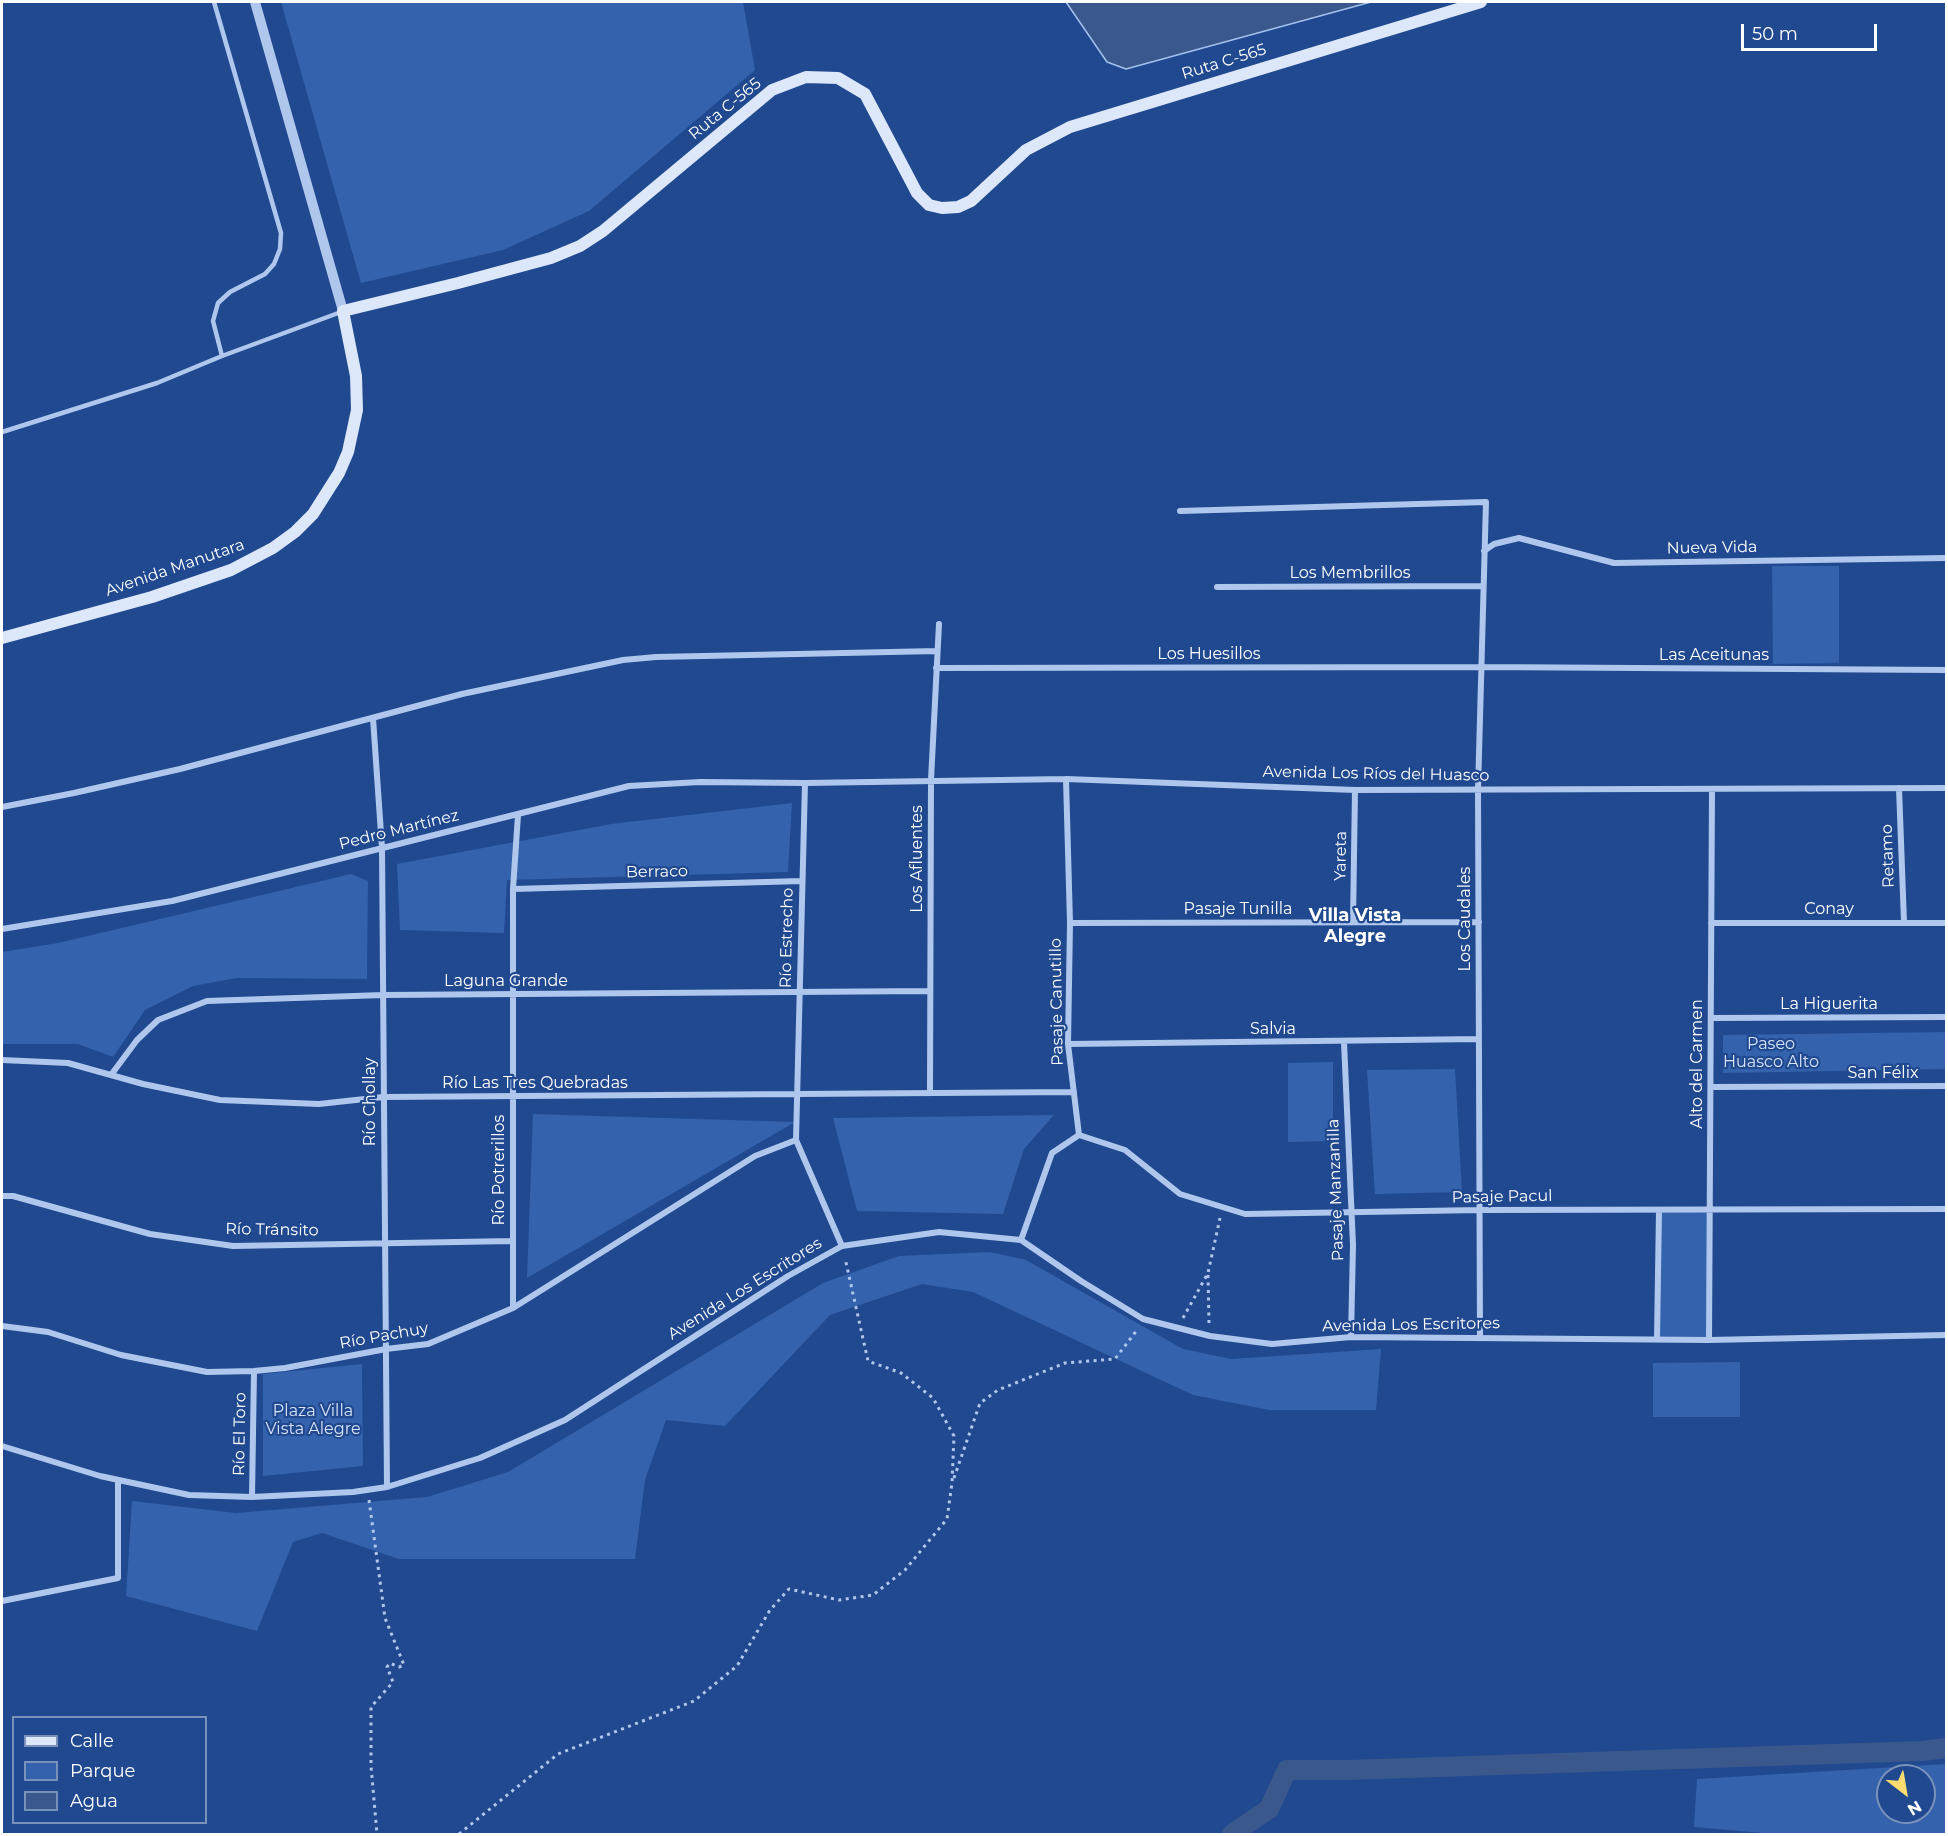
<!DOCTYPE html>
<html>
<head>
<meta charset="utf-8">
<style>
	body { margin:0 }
	#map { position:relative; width:1948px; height:1836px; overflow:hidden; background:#204990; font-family:Montserrat,sans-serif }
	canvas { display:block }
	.frame { position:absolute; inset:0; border:3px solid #fff; pointer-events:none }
	.legend { position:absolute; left:12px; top:1716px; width:195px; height:108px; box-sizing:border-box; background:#204990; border:2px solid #7992bc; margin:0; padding:8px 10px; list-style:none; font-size:18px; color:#fff }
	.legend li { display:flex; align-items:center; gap:12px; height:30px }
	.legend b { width:30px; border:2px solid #7992bc }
	.north { position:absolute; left:1876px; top:1764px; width:60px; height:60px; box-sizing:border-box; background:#204990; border:2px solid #7992bc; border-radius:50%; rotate:149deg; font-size:16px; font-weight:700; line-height:24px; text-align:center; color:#fff }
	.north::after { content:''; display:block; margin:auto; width:21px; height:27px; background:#fadc71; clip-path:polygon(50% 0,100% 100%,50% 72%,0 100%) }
	.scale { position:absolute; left:1741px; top:24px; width:136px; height:27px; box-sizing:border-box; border:3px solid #fff; border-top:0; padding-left:8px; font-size:18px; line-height:21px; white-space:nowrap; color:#fff; -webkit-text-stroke:4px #204990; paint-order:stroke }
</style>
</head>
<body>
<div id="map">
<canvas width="1948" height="1836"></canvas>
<div class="frame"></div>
<ul class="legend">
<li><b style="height:8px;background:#dce7fa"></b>Calle</li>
<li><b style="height:16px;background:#3462ad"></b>Parque</li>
<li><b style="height:16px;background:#3b588c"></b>Agua</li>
</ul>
<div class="north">N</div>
<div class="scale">50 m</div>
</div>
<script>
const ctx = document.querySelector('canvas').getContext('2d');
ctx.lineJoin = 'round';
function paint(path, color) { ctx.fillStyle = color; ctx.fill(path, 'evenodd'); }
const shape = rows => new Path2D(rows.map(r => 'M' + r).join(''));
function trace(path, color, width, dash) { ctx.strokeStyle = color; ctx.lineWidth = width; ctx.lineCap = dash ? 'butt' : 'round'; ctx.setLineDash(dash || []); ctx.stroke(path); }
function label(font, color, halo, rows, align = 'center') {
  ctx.font = font + ' Montserrat,sans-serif'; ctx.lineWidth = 4.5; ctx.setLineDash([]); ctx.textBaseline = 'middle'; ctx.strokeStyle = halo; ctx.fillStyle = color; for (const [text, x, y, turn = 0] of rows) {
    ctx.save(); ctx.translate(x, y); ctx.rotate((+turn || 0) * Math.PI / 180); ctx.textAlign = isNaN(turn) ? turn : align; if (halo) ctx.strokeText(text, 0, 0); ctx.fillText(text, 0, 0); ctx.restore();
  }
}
const green = shape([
	[281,2,743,2,755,70,589,211,503,250,361,283],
	[1772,566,1839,566,1839,663,1773,664],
	[792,803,788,872,507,880,504,933,400,930,397,864,611,824],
	[351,874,368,881,367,979,237,978,193,986,145,1010,113,1057,78,1044,2,1044,2,952,58,943],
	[1946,1032,1946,1069,1723,1073,1723,1035],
	[1333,1062,1333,1141,1288,1142,1288,1063],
	[1455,1069,1462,1192,1375,1194,1367,1070],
	[533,1114,795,1122,527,1278],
	[1054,1115,1024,1149,1003,1214,857,1211,833,1118],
	[1660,1211,1709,1211,1709,1339,1658,1338],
	[990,1252,1026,1260,1183,1349,1231,1359,1381,1349,1376,1410,1269,1410,1193,1395,973,1292,922,1284,830,1315,725,1426,666,1420,645,1480,635,1559,399,1559,322,1533,293,1542,257,1631,126,1596,132,1501,236,1513,427,1497,508,1472,823,1283,899,1256],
	[1740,1362,1740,1417,1653,1417,1653,1363],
	[362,1364,363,1466,263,1476,263,1374],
	[1946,1764,1946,1834,1774,1834,1694,1827,1697,1779],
	[1888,1776,1924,1776,1924,1812,1888,1812]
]);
const water = shape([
	[1066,2,1371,2,1126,69,1107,62,1066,2]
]);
const canal = shape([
	[1232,1834,1269,1809,1287,1770,1348,1770,1922,1751,1946,1748]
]);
const path = shape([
	[1208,1275,1209,1323],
	[1183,1318,1208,1273,1220,1218],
	[954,1478,980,1403,998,1390,1065,1363,1115,1359,1137,1330],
	[369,1500,385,1618,404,1665,399,1667,390,1663,387,1667,393,1682,371,1707,371,1766,377,1834],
	[459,1834,558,1754,694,1701,737,1666,770,1610,789,1589,839,1600,873,1595,905,1570,947,1519,952,1483,954,1436,933,1398,901,1373,868,1361,845,1258]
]);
const service = shape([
	[214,2,281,233,280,249,274,264,265,274,230,292,218,303,213,321,222,356],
	[2,432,157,383,222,356,341,312]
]);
const minor = shape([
	[1180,511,1486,502,1478,790,1480,1337],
	[1484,551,1494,544,1519,538,1614,563,1946,558],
	[1217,587,1483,586],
	[936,668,1481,667,1946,670],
	[373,718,382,848,387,1487],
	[805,783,796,1140,842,1246],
	[1899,788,1904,922],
	[2,807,74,793,180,769,462,694,623,660,656,657,937,651],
	[513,889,802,881],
	[1353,922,1355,790],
	[1070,923,1479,922],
	[1711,923,1946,923],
	[2,929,172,901,629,786,700,782,805,783,1066,779,1355,790,1946,788],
	[1711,1018,1946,1017],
	[1344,1042,1353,1245,1351,1337],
	[1068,1044,1479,1039],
	[2,1060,68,1063,143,1084,220,1100,319,1104,383,1097,1074,1092],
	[111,1075,137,1040,158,1020,207,1001,383,995,929,991],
	[1711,1087,1946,1086],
	[930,1093,931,780,939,624],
	[1079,1135,1125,1150,1180,1194,1245,1214,1480,1210,1946,1209],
	[2,1196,13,1196,150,1234,233,1246,513,1241],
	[1021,1240,1052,1153,1079,1135,1068,1044,1070,923,1066,779],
	[513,1308,513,889,518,815],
	[2,1326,48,1332,121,1355,207,1372,254,1371,285,1368,386,1349,428,1344,513,1308,755,1156,796,1140],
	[1657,1339,1659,1210],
	[1709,1340,1712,789],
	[2,1446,100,1476,189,1495,252,1497,353,1492,387,1487,480,1458,565,1420,788,1276,842,1246,939,1232,1021,1240,1081,1281,1143,1319,1210,1336,1272,1344,1351,1337,1709,1340,1946,1335],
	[252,1497,254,1371],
	[2,1601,118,1578,118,1480]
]);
const tertiary = shape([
	[255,2,343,311]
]);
const secondary = shape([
	[2,638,152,597,231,570,273,548,295,532,313,514,339,473,348,452,357,410,356,376,343,311,458,283,551,258,580,246,603,231,772,90,806,77,838,78,865,94,917,193,929,205,942,208,958,207,971,201,1026,150,1070,127,1481,2]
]);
const streetNames = [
	["Ruta C-565",1224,62,-17],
	["Ruta C-565",725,109,-39],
	["Nueva Vida",1712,548,-1],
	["Avenida Manutara",175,568,-19],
	["Los Membrillos",1350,573],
	["Los Huesillos",1209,654],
	["Las Aceitunas",1714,655],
	["Avenida Los Ríos del Huasco",1376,774,1],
	["Pedro Martínez",399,830,-14],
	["Yareta",1341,856,-89],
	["Retamo",1888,856,-92],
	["Los Afluentes",917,859,-90],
	["Berraco",657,872,-1],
	["Pasaje Tunilla",1238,909],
	["Conay",1829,909],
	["Los Caudales",1465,919,-90],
	["Río Estrecho",787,938,-89],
	["Laguna Grande",506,981],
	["Pasaje Canutillo",1057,1002,-91],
	["La Higuerita",1829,1004],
	["Salvia",1273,1029],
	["Alto del Carmen",1697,1064,-90],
	["San Félix",1883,1073],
	["Río Las Tres Quebradas",535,1083],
	["Río Chollay",370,1102,-90],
	["Río Potrerillos",499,1170,-90],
	["Pasaje Manzanilla",1336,1190,-92],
	["Pasaje Pacul",1502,1197,-1],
	["Río Tránsito",272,1230,1],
	["Avenida Los Escritores",745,1289,-32],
	["Avenida Los Escritores",1411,1325,-1],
	["Río Pachuy",384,1336,-10],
	["Río El Toro",240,1434,-89]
];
const parkNames = [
	["Paseo",1771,1044],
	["Huasco Alto",1771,1062],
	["Plaza Villa",313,1411],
	["Vista Alegre",313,1429]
];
const neighbourhoodNames = [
	["Villa Vista",1355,916],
	["Alegre",1355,937]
];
paint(green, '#3462ad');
paint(water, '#3b588c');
trace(water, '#a4c1ee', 1.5);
trace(canal, '#3b588c', 20);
trace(path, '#b0c7ed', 3, [3, 4.5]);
trace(service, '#b0c7ed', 4.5);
trace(minor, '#b0c7ed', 6);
trace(tertiary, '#b0c7ed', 10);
trace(secondary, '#dce7fa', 12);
label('16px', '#fff', '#204990', streetNames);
label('16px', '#d6e3f9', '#204990', parkNames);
label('bold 18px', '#fff', '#204990', neighbourhoodNames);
</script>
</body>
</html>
